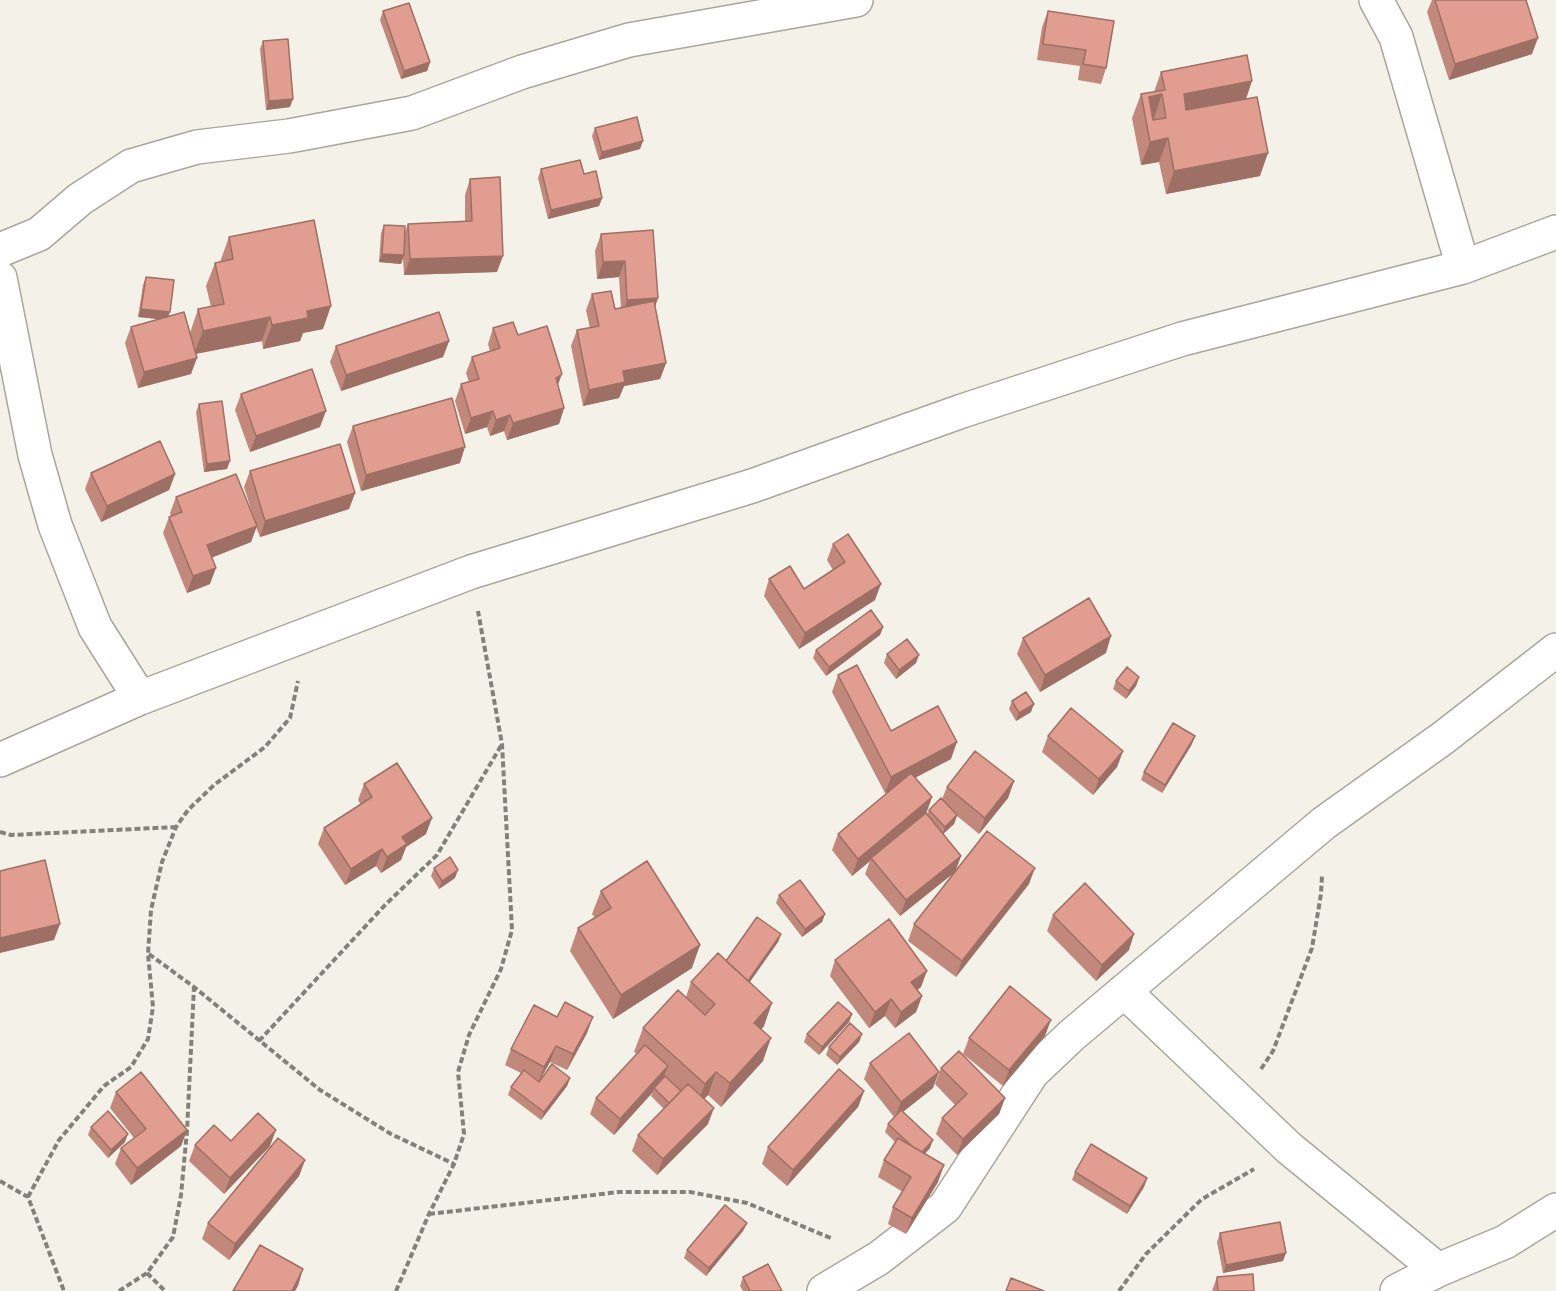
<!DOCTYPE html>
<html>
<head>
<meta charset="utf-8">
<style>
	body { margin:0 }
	canvas { display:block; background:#f4f1e8 }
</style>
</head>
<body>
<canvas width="1556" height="1291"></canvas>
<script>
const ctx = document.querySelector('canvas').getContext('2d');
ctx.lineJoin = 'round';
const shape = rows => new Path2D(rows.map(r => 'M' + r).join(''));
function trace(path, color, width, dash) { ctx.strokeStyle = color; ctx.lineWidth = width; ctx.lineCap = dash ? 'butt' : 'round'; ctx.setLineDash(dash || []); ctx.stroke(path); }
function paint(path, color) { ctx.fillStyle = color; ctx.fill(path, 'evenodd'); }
const path = shape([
	[0,832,11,835,176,827],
	[149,954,194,987,320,1090,391,1134,454,1164],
	[259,1041,386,904,437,855,502,744],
	[1261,1069,1273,1051,1312,948,1321,894,1322,875],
	[0,1181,28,1197,64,1291],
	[28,1197,59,1140,104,1086,131,1067,148,1039,153,1007,148,954,151,910,162,862,176,827,188,810,214,785,265,747,290,718,298,681],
	[429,1214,619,1192,690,1192,747,1203,833,1239],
	[147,1273,165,1291],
	[119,1291,147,1273,173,1237,181,1195,187,1131,194,987],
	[396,1291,429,1214,454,1164,464,1134,458,1072,469,1035,501,969,512,930,502,744,478,611],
	[1119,1291,1146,1254,1202,1199,1254,1169]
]);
const street = shape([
	[1376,0,1396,37,1463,267],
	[0,250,39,234,80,199,131,166,197,147,289,136,412,113,522,72,629,40,856,0],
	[0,278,35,455,55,525,95,627,140,698],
	[0,760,140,698,471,572,752,486,962,411,1182,339,1463,267,1556,232],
	[1124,991,1289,1148,1438,1270],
	[824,1291,879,1258,945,1207,1032,1073,1072,1035,1324,823,1443,738,1556,650],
	[1397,1291,1438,1270,1505,1242,1556,1210]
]);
const wall = shape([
	[1432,0,1526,0,1532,54,1449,80,1427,12],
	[383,11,430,62,427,71,401,79,380,20],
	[1048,11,1106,68,1101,84,1078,80,1080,66,1037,60,1042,27],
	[263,41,290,107,266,110,260,49],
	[1161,72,1246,99,1260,176,1166,194,1159,162,1141,165,1132,118,1141,94,1154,92],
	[595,128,640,149,599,160,592,136],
	[541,169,602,198,599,206,548,219,538,178],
	[470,179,497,272,404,275,403,258,401,264,379,262,381,233,384,225,405,232,408,224,465,222,465,195],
	[601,234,658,298,655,307,666,363,660,379,624,386,619,398,583,406,571,346,577,330,590,328,586,310,592,294,615,309,621,308,619,277,597,279,595,251],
	[229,237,323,329,303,333,300,341,263,349,262,341,196,354,191,374,138,388,125,343,131,327,159,319,138,317,143,285,146,277,168,317,191,339,190,333,198,309,211,307,206,286,215,263,220,262],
	[493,328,518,335,558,385,564,408,559,424,507,440,504,431,490,436,487,427,465,434,455,401,461,384,469,382,466,373,472,357,490,351,488,344],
	[449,341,443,357,341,391,330,362,336,346],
	[241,394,320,427,250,452,235,410],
	[199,404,227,469,204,472,196,412],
	[353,426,460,463,361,491,347,442],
	[250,471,355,493,349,509,260,537,256,527,251,542,212,557,210,584,187,593,163,533,169,517,171,516,170,513,176,497,254,519,244,487],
	[91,473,175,474,169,490,101,522,85,489],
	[833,544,875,600,799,649,764,596,769,579,804,589,833,570,827,560],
	[883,627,880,635,826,676,813,658,816,650],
	[1023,638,1106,653,1040,692,1017,654],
	[887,654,916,663,896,679,884,663],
	[838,675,891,731,951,759,915,778,932,797,926,813,927,814,929,810,942,799,947,787,1014,781,1008,798,979,834,957,816,954,824,943,834,961,856,955,872,900,916,865,874,870,861,852,876,832,850,838,834,889,792,885,793,832,692],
	[1139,677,1136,686,1126,699,1113,689,1116,681],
	[1012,701,1031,712,1016,721,1009,709],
	[1048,736,1123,751,1117,767,1093,795,1042,752],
	[1192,744,1162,793,1141,780,1144,772],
	[364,784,426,834,406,847,401,860,381,873,376,866,345,885,318,844,324,828,361,805,358,800],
	[434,868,455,878,439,889,431,876],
	[1029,884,956,977,908,941,914,924],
	[601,891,692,968,613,1019,570,951,578,928,595,918,592,914],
	[779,895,825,914,822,922,802,937,776,903],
	[1053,915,1129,950,1096,981,1047,931],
	[781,934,778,942,749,982,764,1026,761,1029,763,1061,721,1107,708,1095,704,1099,708,1124,657,1175,632,1151,638,1135,664,1109,651,1096,653,1092,614,1135,590,1114,596,1098,637,1054,634,1052,643,1028,686,997,691,982,726,961],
	[835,960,921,987,917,990,922,996,916,1012,895,1028,885,1016,869,1028,830,976],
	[852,1014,849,1022,819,1055,804,1042,807,1034],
	[587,1033,567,1070,550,1062,539,1082,570,1078,567,1086,541,1120,508,1095,511,1087,521,1073,505,1065,511,1049],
	[862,1034,859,1042,837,1065,826,1055,829,1047],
	[1045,1036,1003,1086,963,1054,969,1038],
	[870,1063,933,1088,903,1112,930,1148,925,1154,938,1182,906,1234,888,1224,893,1207,903,1192,878,1177,884,1160,895,1142,885,1132,888,1124,894,1117,864,1079],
	[941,1068,1005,1098,999,1114,957,1155,936,1134,942,1118,955,1105,935,1084],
	[864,1091,858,1107,787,1186,762,1164,768,1147],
	[116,1092,187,1130,181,1146,131,1185,115,1164,121,1148,134,1138,110,1108],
	[91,1127,125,1142,108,1158,88,1135],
	[231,1141,270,1146,224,1194,189,1161,195,1145],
	[305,1160,299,1176,229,1260,202,1239,208,1223],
	[1075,1172,1147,1178,1144,1187,1127,1214,1072,1180],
	[747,1223,743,1231,706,1276,684,1258,687,1250],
	[1220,1233,1283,1261,1223,1273,1217,1242],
	[743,1277,782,1291,743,1291,740,1286],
	[1217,1277,1254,1291,1212,1291]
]);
const shadedWall = shape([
	[1538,38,1532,54,1449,80,1455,64],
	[430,62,427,71,401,79,404,71],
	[1252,81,1244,105,1175,118,1184,94],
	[1162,94,1154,118,1145,119,1149,97],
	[293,99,290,107,266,110,269,101],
	[1168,138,1159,162,1141,165,1150,142],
	[643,141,640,149,599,160,602,152],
	[1268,153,1260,176,1166,194,1174,171],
	[602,198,599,206,548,219,551,210],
	[382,254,404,255,401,264,379,262],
	[503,256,497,272,404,275,410,259],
	[625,261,619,277,597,279,603,262],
	[658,298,652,314,622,316,627,300],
	[331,306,323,329,303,333,300,341,263,349,272,325,307,311],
	[141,309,170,312,167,320,138,317],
	[270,317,262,341,194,354,203,331],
	[449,341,443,357,341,391,346,375],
	[197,358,191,374,138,388,144,372],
	[666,363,660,379,624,386,619,398,583,406,589,390,623,371],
	[562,374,556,390,556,378],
	[564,408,559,424,507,440,513,423],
	[326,411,320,427,250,452,256,436],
	[493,411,487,427,465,434,471,418],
	[510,415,504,431,490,436,496,420],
	[465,447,460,463,361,491,366,475],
	[230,461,227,469,204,472,207,464],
	[175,474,169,490,101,522,107,506],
	[355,493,349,509,260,537,265,521],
	[257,526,251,542,201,562,207,545],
	[216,568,210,584,187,593,193,576],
	[881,584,875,600,799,649,805,633],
	[883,627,880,635,826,676,829,667],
	[1111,636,1106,653,1040,692,1045,675],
	[919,655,916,663,896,679,899,670],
	[1139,677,1136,686,1126,699,1129,691],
	[1034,704,1031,712,1016,721,1019,713],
	[1195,736,1192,744,1162,793,1165,785],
	[957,742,951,759,885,793,891,777],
	[1123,751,1117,767,1093,795,1099,779],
	[1014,781,1008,798,979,834,985,818],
	[932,797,926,814,871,858,870,861,852,876,858,859],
	[957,815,954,824,942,835,945,827],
	[432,818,426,834,406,847,401,860,381,873,387,857,402,837],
	[382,849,376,866,345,885,351,869],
	[961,856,955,872,900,916,906,900],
	[1035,868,1029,884,956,977,962,961],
	[458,870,455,878,439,889,442,881],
	[825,914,822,922,802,937,805,929],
	[60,924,54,940,0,953,0,938],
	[781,934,778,942,745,989,748,981],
	[1134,934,1129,950,1096,981,1102,965],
	[700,945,692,968,613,1019,621,995],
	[927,971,921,987,906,998,911,982],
	[922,996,916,1012,895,1028,901,1012],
	[891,999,885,1016,869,1028,875,1012],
	[772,1003,764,1026,746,1046,754,1023],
	[852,1014,849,1022,819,1055,822,1047],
	[593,1017,587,1033,567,1070,573,1054],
	[1051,1020,1045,1036,1003,1086,1009,1070],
	[862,1034,859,1042,837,1065,840,1057],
	[771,1038,763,1061,721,1107,730,1083],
	[556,1046,550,1062,538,1083,544,1067],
	[668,1066,662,1082,654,1088,653,1092,614,1135,620,1119],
	[716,1072,708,1095,696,1107,705,1084],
	[939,1072,933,1088,895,1118,901,1102],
	[570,1078,567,1086,541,1120,544,1112],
	[864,1091,858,1107,787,1186,793,1170],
	[1005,1098,999,1114,957,1155,963,1139],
	[714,1108,708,1124,657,1175,663,1159],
	[187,1130,181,1146,131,1185,137,1168],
	[276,1130,270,1146,224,1194,230,1178],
	[128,1134,125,1142,108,1158,111,1150],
	[933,1140,930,1148,917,1162,920,1154],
	[305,1160,299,1176,229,1260,235,1244],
	[944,1165,938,1182,906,1234,912,1218],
	[1147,1178,1144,1187,1127,1214,1130,1206],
	[747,1223,743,1231,706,1276,709,1268],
	[1286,1253,1283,1261,1223,1273,1226,1265],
	[303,1269,298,1286,295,1291,292,1291]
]);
const building = shape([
	[1435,0,1526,0,1538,38,1455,64,1435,0],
	[409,3,430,62,404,71,383,11,409,3],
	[1048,11,1114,21,1106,68,1083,64,1086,50,1043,44,1048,11],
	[288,39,293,99,269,101,263,41,288,39],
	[1247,55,1252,81,1184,94,1186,110,1257,97,1268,153,1174,171,1168,138,1150,142,1141,94,1165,90,1161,72,1247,55],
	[1162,94,1166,118,1153,120,1149,97,1162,94],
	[637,117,643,141,602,152,595,128,637,117],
	[580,160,584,174,596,171,602,198,551,210,541,169,580,160],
	[500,177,503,256,410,259,408,224,472,221,470,179,500,177],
	[314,220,331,306,307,311,308,318,272,325,270,317,203,331,198,309,224,304,215,263,233,259,229,237,314,220],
	[384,225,405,226,404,255,382,254,384,225],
	[653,230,658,298,627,300,625,261,603,262,601,234,653,230],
	[146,277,174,280,170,312,141,309,146,277],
	[611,291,615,309,654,301,666,363,623,371,625,382,589,390,577,330,599,326,592,294,611,291],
	[184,312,197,358,144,372,131,327,184,312],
	[439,312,449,341,346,375,336,346,439,312],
	[513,322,518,335,547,326,562,374,556,378,564,408,513,423,510,415,496,420,493,411,471,418,461,384,479,379,472,357,500,348,493,328,513,322],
	[312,369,326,411,256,436,241,394,312,369],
	[452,398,465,447,366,475,353,426,452,398],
	[222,401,230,461,207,464,199,404,222,401],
	[160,441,175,474,107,506,91,473,160,441],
	[340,444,355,493,265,521,250,471,340,444],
	[236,474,257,526,207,545,216,568,193,576,169,517,182,512,176,497,236,474],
	[848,534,881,584,805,633,769,579,790,566,804,589,845,562,833,544,848,534],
	[1089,598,1111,636,1045,675,1023,638,1089,598],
	[871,610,883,627,829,667,816,650,871,610],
	[907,639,919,655,899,670,887,654,907,639],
	[857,665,891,731,938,706,957,742,891,777,838,675,857,665],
	[1127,667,1139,677,1129,691,1116,681,1127,667],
	[1026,692,1034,704,1019,713,1012,701,1026,692],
	[1071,708,1123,751,1099,779,1048,736,1071,708],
	[1173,723,1195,736,1165,785,1144,772,1173,723],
	[975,751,1014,781,985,818,947,787,975,751],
	[397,763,432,818,402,837,407,844,387,857,382,849,351,869,324,828,372,797,364,784,397,763],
	[911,773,932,797,858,859,838,834,911,773],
	[941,798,957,815,945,827,929,810,941,798],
	[926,813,961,856,906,900,871,858,926,813],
	[987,831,1035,868,962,961,914,924,987,831],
	[450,857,458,870,442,881,434,868,450,857],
	[45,860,60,924,0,938,0,871,45,860],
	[647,861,700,945,621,995,578,928,611,908,601,891,647,861],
	[800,880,825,914,805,929,779,895,800,880],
	[1085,883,1134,934,1102,965,1053,915,1085,883],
	[757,917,781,934,748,981,726,961,757,917],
	[889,919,927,971,911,982,922,996,901,1012,891,999,875,1012,835,960,889,919],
	[718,953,772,1003,754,1023,771,1038,730,1083,716,1072,705,1084,643,1028,678,990,705,1015,715,1004,691,982,718,953],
	[1010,986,1051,1020,1009,1070,969,1038,1010,986],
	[565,1002,593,1017,573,1054,556,1046,544,1067,511,1049,534,1005,557,1017,565,1002],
	[838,1002,852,1014,822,1047,807,1034,838,1002],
	[850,1023,862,1034,840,1057,829,1047,850,1023],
	[909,1033,939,1072,901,1102,870,1063,909,1033],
	[645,1045,668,1066,620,1119,596,1098,645,1045],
	[959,1051,1005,1098,963,1139,942,1118,967,1094,941,1068,959,1051],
	[552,1064,570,1078,544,1112,511,1087,524,1070,539,1082,552,1064],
	[839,1069,864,1091,793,1170,768,1147,839,1069],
	[141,1072,187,1130,137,1168,121,1148,146,1129,116,1092,141,1072],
	[665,1076,681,1091,669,1103,654,1088,665,1076],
	[688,1084,714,1108,663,1159,638,1135,688,1084],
	[901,1110,933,1140,922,1152,913,1147,888,1124,901,1110],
	[108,1111,128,1134,111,1150,91,1127,108,1111],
	[258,1113,276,1130,230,1178,195,1145,214,1125,231,1141,258,1113],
	[278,1138,305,1160,235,1244,208,1223,278,1138],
	[898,1138,944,1165,912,1218,893,1207,911,1177,884,1160,898,1138],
	[1091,1144,1147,1178,1130,1206,1075,1172,1091,1144],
	[725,1205,747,1223,709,1268,687,1250,725,1205],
	[1280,1222,1286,1253,1226,1265,1220,1233,1280,1222],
	[260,1245,303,1269,292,1291,233,1291,260,1245],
	[768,1264,782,1291,750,1291,743,1277,768,1264],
	[1253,1274,1254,1291,1218,1291,1217,1277,1253,1274],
	[1011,1278,1044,1291,1006,1291,1011,1278]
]);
trace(street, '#aaa69f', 36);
trace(path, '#83817b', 4, [6, 3]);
trace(street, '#fff', 33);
paint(wall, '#c2887c');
paint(shadedWall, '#9e6f65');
paint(building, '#e19e90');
trace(building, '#9e6f65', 1.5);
</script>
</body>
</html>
